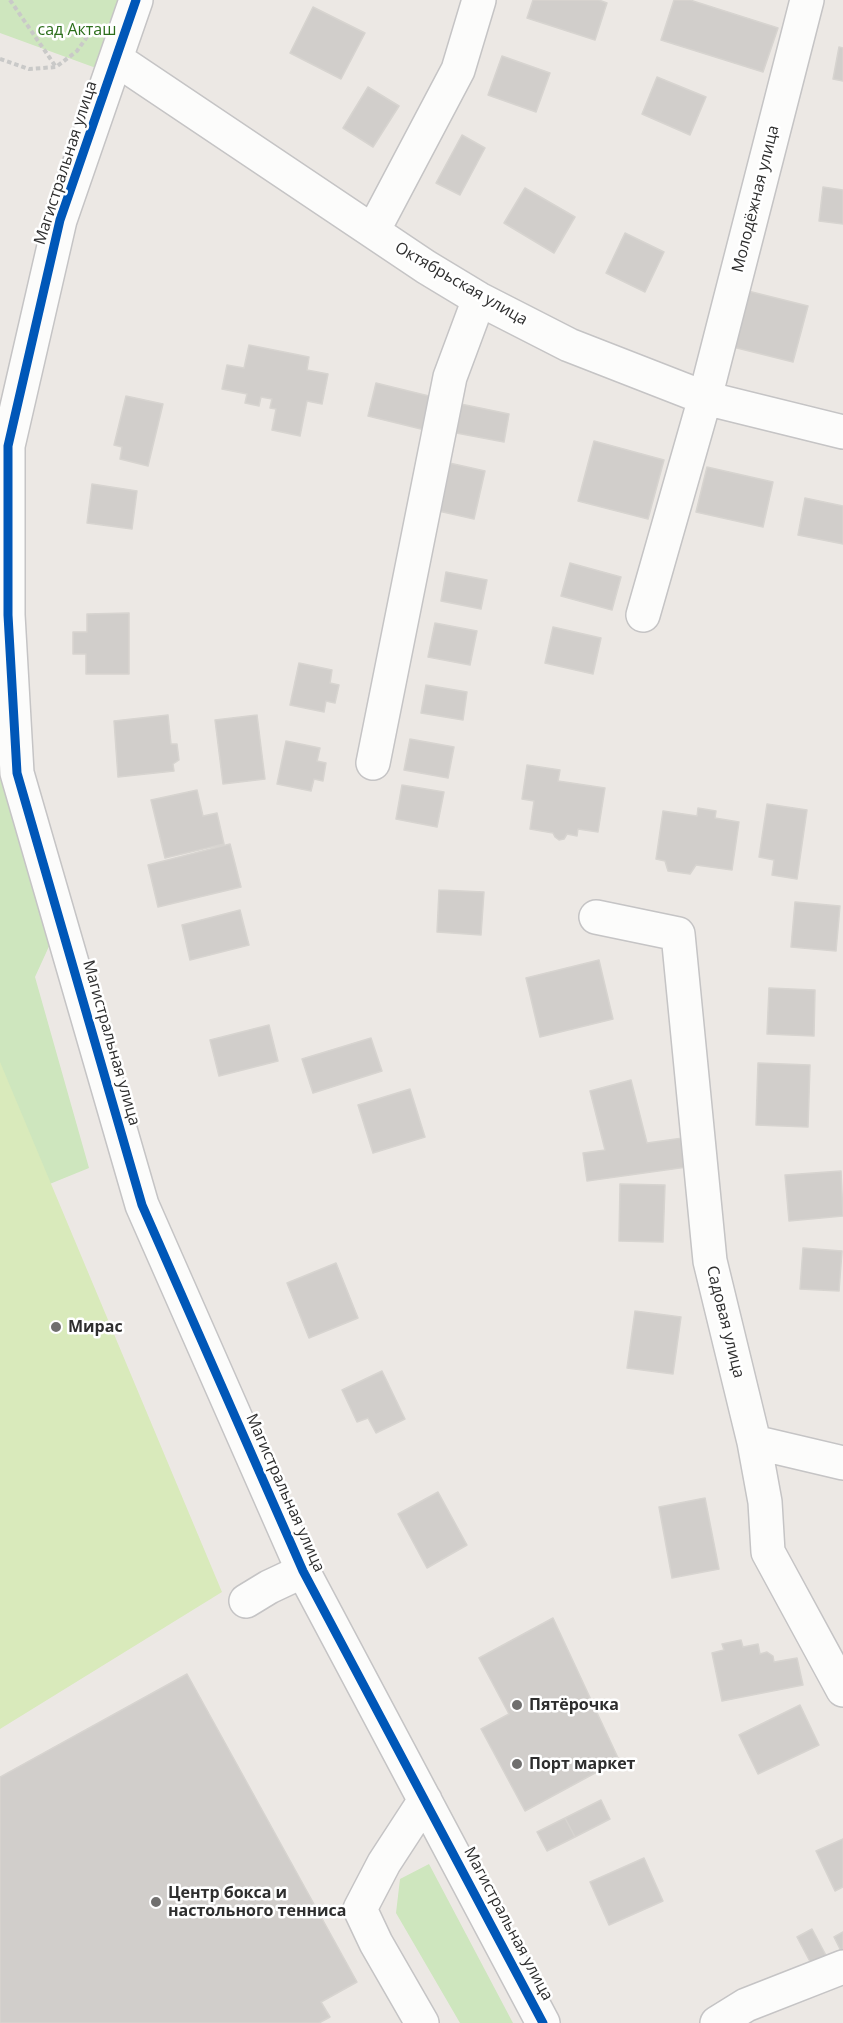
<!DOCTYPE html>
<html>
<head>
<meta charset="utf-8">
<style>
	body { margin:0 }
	canvas { display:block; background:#ece8e4 }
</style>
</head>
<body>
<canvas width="843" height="2023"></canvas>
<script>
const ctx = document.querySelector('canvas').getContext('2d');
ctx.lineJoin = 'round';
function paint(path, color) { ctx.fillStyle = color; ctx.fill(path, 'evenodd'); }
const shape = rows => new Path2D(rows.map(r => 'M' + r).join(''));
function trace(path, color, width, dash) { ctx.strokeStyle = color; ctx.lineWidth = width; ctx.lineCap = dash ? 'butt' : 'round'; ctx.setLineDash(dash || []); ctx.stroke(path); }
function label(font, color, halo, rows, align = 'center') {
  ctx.font = font + ' "Open Sans",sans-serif'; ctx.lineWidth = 5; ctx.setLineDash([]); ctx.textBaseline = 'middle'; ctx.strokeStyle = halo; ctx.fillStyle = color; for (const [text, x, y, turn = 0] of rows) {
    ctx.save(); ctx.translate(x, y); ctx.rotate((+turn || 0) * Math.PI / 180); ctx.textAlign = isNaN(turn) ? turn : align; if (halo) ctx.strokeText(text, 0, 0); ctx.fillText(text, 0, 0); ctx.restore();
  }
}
const green = shape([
	[0,0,119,0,96,68,0,33],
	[0,780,7,780,51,942,35,977,89,1168,30,1192,0,1708],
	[429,1864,513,2023,460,2023,396,1913,400,1879]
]);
const pitch = shape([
	[0,1062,222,1592,0,1729]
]);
const building = shape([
	[533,0,599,0,607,3,595,40,527,18,533,0],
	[674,0,690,0,778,28,763,72,661,40,674,0],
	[313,7,365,33,341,79,290,53,313,7],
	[839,47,843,48,843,81,833,79,839,47],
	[502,56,550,73,536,112,488,95,502,56],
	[657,77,706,97,690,135,642,114,657,77],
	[368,87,399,106,373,147,343,128,368,87],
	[462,135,485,148,460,195,436,183,462,135],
	[823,187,843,190,843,224,819,221,823,187],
	[525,188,575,217,554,253,504,223,525,188],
	[625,233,664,252,645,292,606,273,625,233],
	[748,291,808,306,793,362,733,347,748,291],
	[249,345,309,357,307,370,328,374,322,404,307,401,300,436,272,430,276,409,270,408,272,399,261,397,259,406,245,403,247,394,222,389,227,365,244,368,249,345],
	[376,383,433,397,425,430,368,416,376,383],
	[126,396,163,404,148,466,120,459,122,447,114,445,126,396],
	[456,403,509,414,504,442,451,432,456,403],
	[594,441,664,460,648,519,578,501,594,441],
	[445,462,485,471,474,519,434,510,445,462],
	[707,467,773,482,763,527,696,512,707,467],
	[92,484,137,491,132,529,87,523,92,484],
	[805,498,843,506,843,544,798,535,805,498],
	[570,563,621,577,612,610,561,596,570,563],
	[446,572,487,580,481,609,441,601,446,572],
	[129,613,129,674,86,674,86,654,73,654,73,632,87,632,87,614,129,613],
	[435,623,477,631,470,665,428,657,435,623],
	[553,627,601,638,593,674,545,663,553,627],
	[299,663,332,670,330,683,339,685,335,703,326,701,324,712,290,705,299,663],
	[426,685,467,692,463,720,421,713,426,685],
	[168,715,171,744,177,744,179,760,173,764,174,771,118,777,114,721,168,715],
	[257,715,265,779,223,784,215,720,257,715],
	[410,739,454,747,448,778,404,770,410,739],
	[286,741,320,748,317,761,326,763,323,781,314,779,311,791,277,784,286,741],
	[527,765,560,770,558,781,605,788,598,832,578,829,577,836,567,834,564,839,559,840,555,837,553,833,530,829,534,801,522,799,527,765],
	[402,785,444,792,437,827,396,819,402,785],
	[197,790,203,816,217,813,224,844,165,858,151,800,197,790],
	[767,804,807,810,797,879,772,875,774,860,759,857,767,804],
	[698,808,716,811,715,818,739,822,732,870,696,865,690,874,668,871,665,861,656,859,663,811,697,816,698,808],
	[230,844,241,887,158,907,148,865,230,844],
	[439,890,484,892,481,935,437,932,439,890],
	[795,902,840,906,836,951,791,947,795,902],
	[240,910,249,945,190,960,182,925,240,910],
	[599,960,613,1019,540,1037,526,978,599,960],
	[769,988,815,990,814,1036,767,1034,769,988],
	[269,1025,278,1061,219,1076,210,1040,269,1025],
	[371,1038,382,1071,313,1093,302,1059,371,1038],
	[758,1063,810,1065,808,1127,756,1125,758,1063],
	[631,1080,647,1143,690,1137,694,1166,587,1181,583,1153,605,1150,590,1091,631,1080],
	[410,1089,425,1137,373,1153,358,1105,410,1089],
	[841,1171,843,1216,789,1221,785,1175,841,1171],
	[620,1184,665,1185,663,1242,619,1241,620,1184],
	[803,1248,842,1251,839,1291,800,1289,803,1248],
	[336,1263,358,1318,309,1338,287,1283,336,1263],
	[635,1311,681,1317,673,1374,627,1368,635,1311],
	[382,1371,405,1419,376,1433,368,1418,357,1422,342,1390,382,1371],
	[438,1492,467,1545,427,1568,398,1514,438,1492],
	[705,1498,719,1569,672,1578,659,1507,705,1498],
	[553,1618,619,1760,525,1811,481,1729,509,1714,479,1658,553,1618],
	[741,1640,743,1647,758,1644,760,1654,767,1652,773,1656,774,1662,797,1658,803,1685,722,1701,712,1653,724,1650,722,1644,741,1640],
	[187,1674,357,1982,321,2002,330,2017,319,2023,0,2023,0,1777,187,1674],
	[800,1705,819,1745,758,1774,739,1735,800,1705],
	[601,1800,610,1819,575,1837,565,1818,601,1800],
	[565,1818,575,1837,547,1851,537,1832,565,1818],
	[843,1839,843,1887,835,1891,816,1851,843,1839],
	[644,1858,663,1901,609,1925,590,1882,644,1858],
	[812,1929,829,1961,814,1969,797,1937,812,1929],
	[843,1932,843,1955,834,1937,843,1932]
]);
const path = shape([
	[10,0,56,67],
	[0,59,29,69,56,67,77,51,89,34]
]);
const minor = shape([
	[136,0,60,220,8,446,8,615,17,773,142,1205,303,1571,543,2023],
	[116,59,426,267,479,299,569,345,705,398,843,432],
	[373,231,458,70,479,0],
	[643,615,705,398,807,0],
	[373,763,450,377,479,299],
	[596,917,678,934,710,1261,754,1442,765,1502,768,1552,843,1690],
	[754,1442,843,1463],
	[246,1601,269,1587,303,1571],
	[422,2023,376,1943,360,1909,384,1863,425,1800],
	[717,2023,746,2005,843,1967]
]);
const cycleway = shape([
	[136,0,60,220,8,446,8,615,17,773,142,1205,303,1571,543,2023]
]);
const markers = [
	[56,1327,6,"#706f6e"],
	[517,1705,6,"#706f6e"],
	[517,1764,6,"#706f6e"],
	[156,1902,6,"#706f6e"]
];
const parkNames = [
	["сад Акташ",77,30]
];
const streetNames = [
	["Магистральная улица",66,163,-72],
	["Молодёжная улица",756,199,-76],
	["Октябрьская улица",461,284,30],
	["Магистральная улица",111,1043,74],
	["Садовая улица",725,1322,76],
	["Магистральная улица",285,1493,66],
	["Магистральная улица",508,1924,62]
];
const poiNames = [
	["Мирас",68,1327],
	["Пятёрочка",529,1705],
	["Порт маркет",529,1764],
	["Центр бокса и",168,1893],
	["настольного тенниса",168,1911]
];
paint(green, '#cee6be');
paint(pitch, '#d9eabb');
paint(building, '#d1cecb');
trace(building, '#d7d4d0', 1.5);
trace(minor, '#c5c4c5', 36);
trace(path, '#c9c9c8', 4, [4.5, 3]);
trace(minor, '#fcfcfb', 33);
trace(cycleway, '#0057b8', 9);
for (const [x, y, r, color] of markers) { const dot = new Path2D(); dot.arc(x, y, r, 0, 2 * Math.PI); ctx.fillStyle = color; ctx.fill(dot); trace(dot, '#fff', 2); }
label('16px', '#2c6e1b', '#fff', parkNames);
label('16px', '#2e2e2e', '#fff', streetNames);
label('bold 16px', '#2e2e2e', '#fff', poiNames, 'left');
</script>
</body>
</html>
